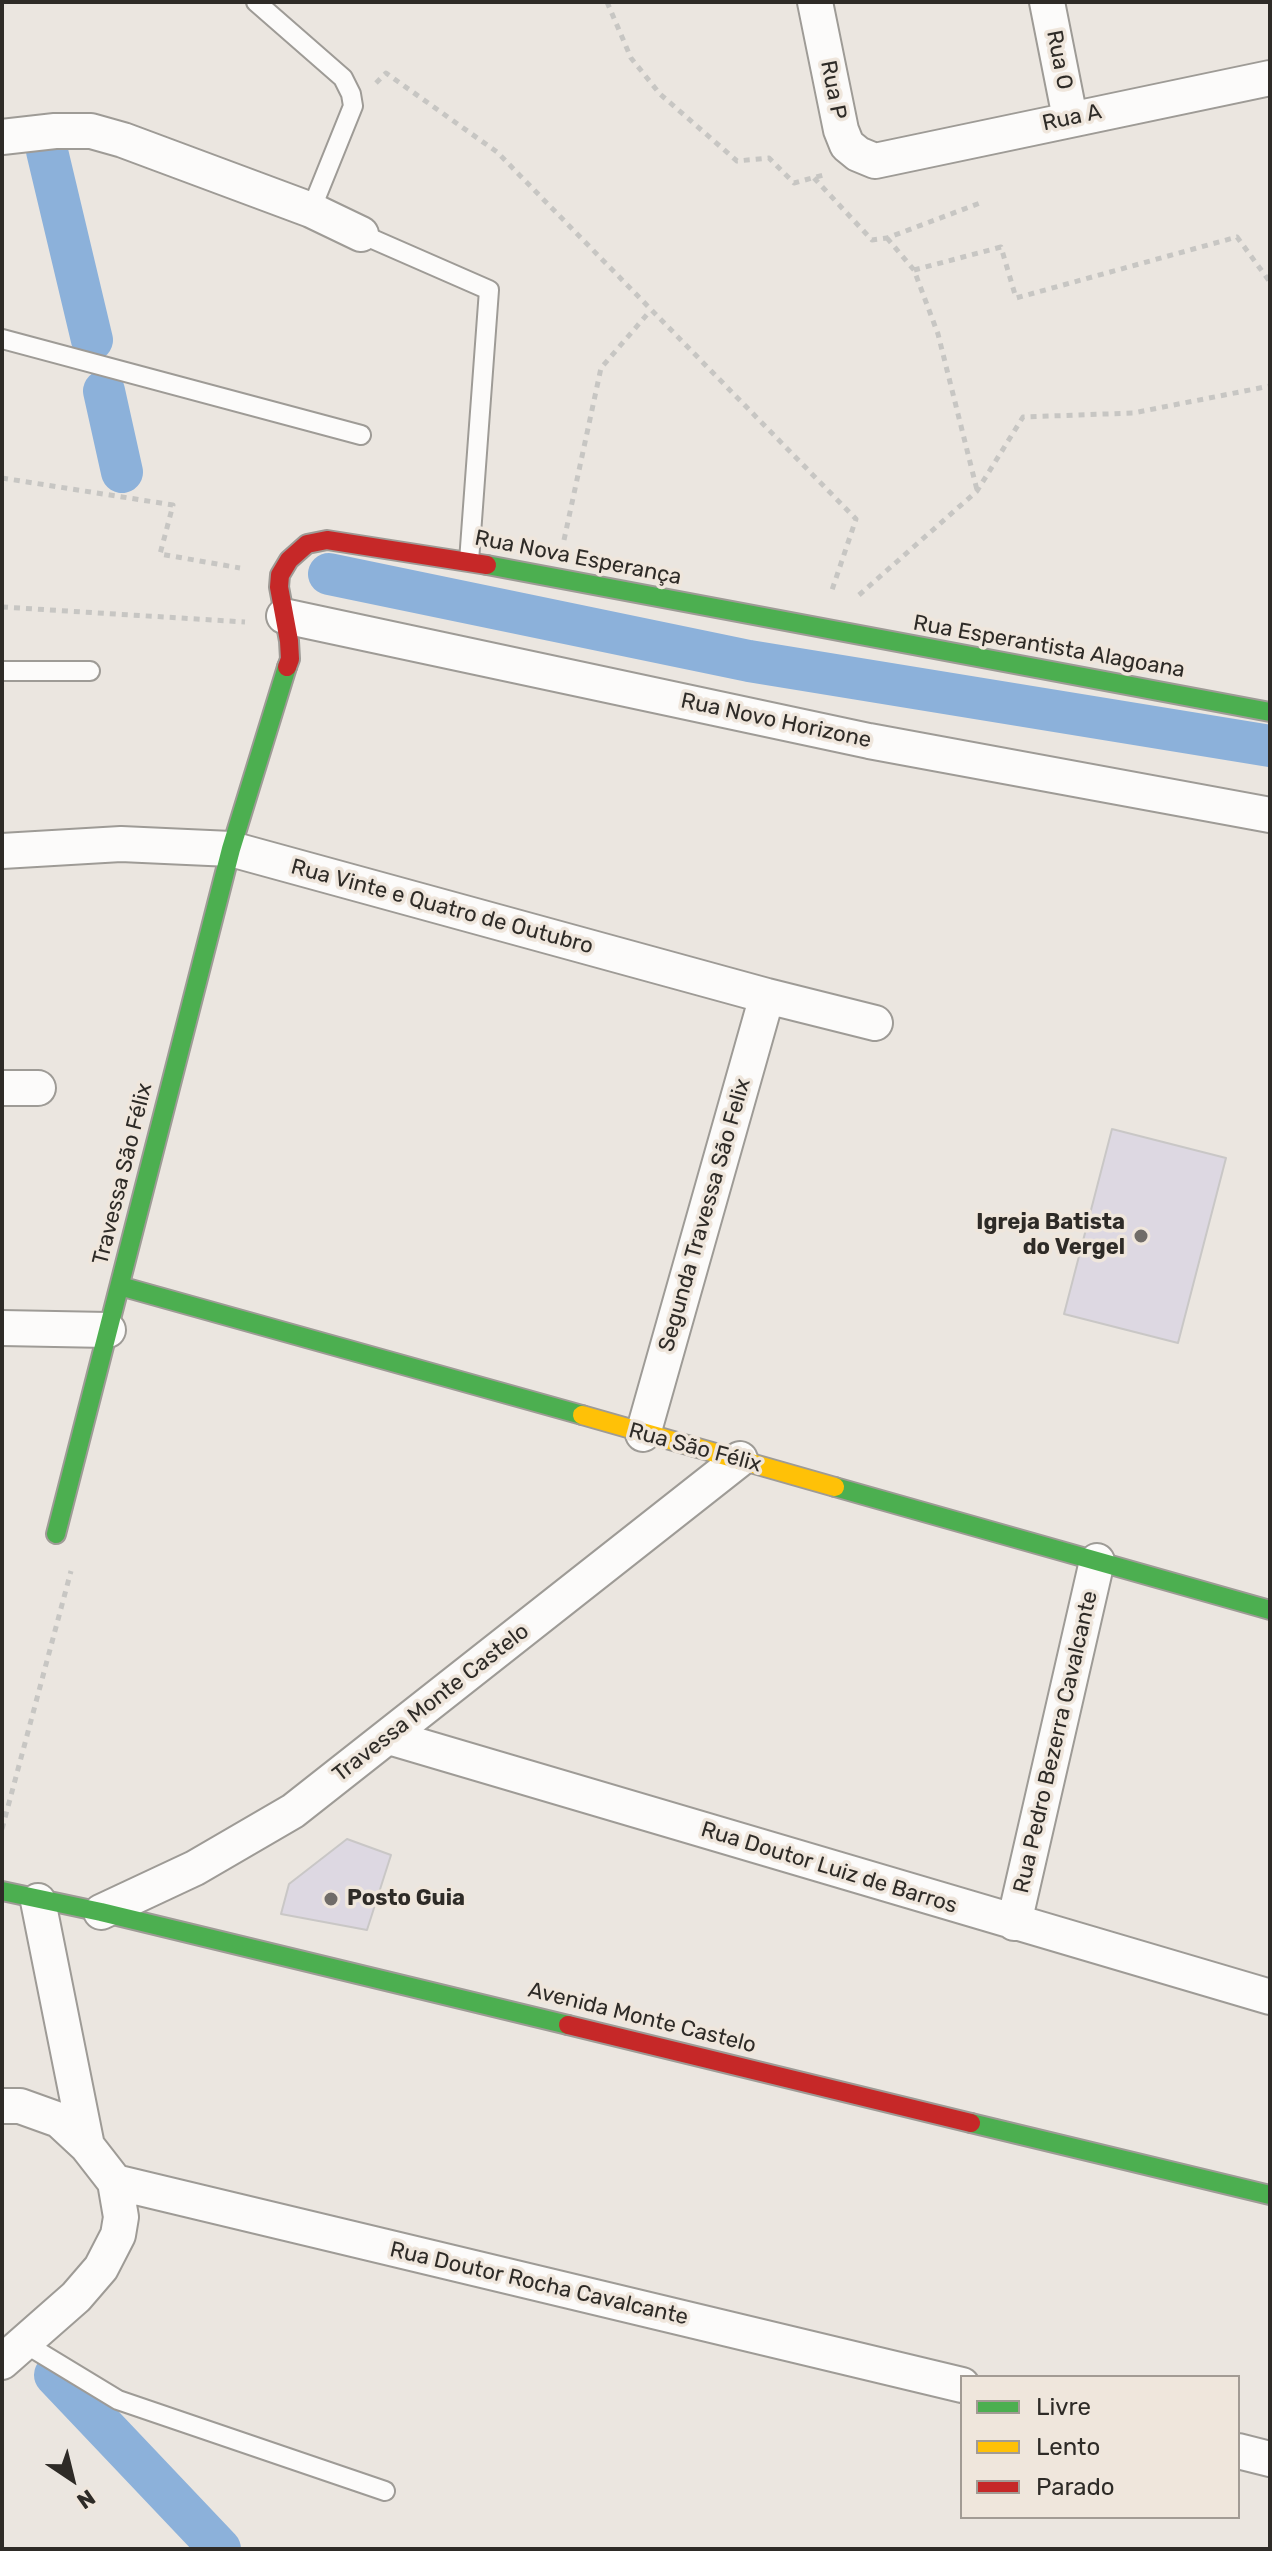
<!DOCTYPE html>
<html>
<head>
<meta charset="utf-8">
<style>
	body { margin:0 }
	#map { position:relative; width:1272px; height:2551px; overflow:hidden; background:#ebe6e0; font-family:Rubik,sans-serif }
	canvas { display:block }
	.frame { position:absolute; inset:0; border:4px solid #2e2b27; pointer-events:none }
	.legend { position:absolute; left:960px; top:2375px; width:280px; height:144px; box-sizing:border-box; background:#efe6dc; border:2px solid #a29b94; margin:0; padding:10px 14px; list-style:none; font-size:24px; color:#2e2b27 }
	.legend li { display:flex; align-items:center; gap:16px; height:40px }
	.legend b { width:40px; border:2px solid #a29b94 }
	.north { position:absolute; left:32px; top:2439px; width:80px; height:80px; -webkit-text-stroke:6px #efe6dc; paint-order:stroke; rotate:145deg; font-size:22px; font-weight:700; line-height:32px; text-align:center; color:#2e2b27 }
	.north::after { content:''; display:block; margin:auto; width:28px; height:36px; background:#2e2b27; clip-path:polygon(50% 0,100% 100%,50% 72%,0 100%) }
</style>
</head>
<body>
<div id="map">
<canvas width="1272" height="2551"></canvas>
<div class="frame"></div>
<ul class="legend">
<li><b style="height:10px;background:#4caf50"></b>Livre</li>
<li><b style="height:10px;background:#ffc107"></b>Lento</li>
<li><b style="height:10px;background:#c62828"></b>Parado</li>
</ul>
<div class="north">N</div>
</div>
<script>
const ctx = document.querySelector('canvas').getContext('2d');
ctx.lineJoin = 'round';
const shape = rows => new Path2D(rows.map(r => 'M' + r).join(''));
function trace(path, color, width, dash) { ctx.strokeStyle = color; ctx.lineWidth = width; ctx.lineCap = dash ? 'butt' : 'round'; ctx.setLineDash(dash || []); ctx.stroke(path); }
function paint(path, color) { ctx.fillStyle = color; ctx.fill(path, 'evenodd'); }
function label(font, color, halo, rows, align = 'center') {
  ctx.font = font + ' Rubik,sans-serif'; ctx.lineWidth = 7; ctx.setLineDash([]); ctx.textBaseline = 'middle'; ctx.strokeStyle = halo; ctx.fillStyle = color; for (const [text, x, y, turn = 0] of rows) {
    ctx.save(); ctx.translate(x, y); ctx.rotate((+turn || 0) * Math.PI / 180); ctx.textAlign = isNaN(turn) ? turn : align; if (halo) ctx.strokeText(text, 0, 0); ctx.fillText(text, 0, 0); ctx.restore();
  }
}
const canal = shape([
	[47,151,92,340],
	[104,391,122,472],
	[329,574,749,661,1270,746],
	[55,2375,220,2549]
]);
const building = shape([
	[1112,1129,1226,1158,1178,1343,1064,1314,1112,1129],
	[347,1839,391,1855,367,1930,281,1914,289,1884,347,1839]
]);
const path = shape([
	[607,2,631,58,660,94,737,161,769,158,794,183,827,174],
	[376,83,386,73,497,152,856,519,832,590],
	[814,178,872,240,887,238,980,203],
	[887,238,914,270,938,334,977,490],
	[914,270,1001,247,1016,298,1237,237,1270,282],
	[2,478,173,505,160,554,240,568],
	[564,540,601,368,650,311],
	[859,595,977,491,1023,417,1133,413,1270,386],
	[2,607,245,622],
	[2,1829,71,1571]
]);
const lane = shape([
	[256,2,343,78,351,94,353,106,311,210],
	[361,234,489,290,469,561],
	[2,339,361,435],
	[2,671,90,671],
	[24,2343,118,2400,385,2491]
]);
const street = shape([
	[815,2,841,130,847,145,858,154,875,161,1270,78],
	[1047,2,1070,118],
	[2,137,55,131,91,131,123,140,311,210,361,234],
	[284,616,869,741,1270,815],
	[2,851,121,844,231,849,767,996,875,1023],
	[2,1088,38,1088],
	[2,1328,108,1330],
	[643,1434,767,996],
	[389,1737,1270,1997],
	[101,1912,195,1868,293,1811,740,1459],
	[1014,1923,1097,1561],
	[2,2106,20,2106,59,2120,87,2146],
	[115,2182,962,2385],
	[2,2362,76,2297,101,2268,118,2235,121,2217,115,2182,87,2146,38,1901],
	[1238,2451,1270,2459]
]);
const fast = shape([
	[487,565,1270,712],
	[120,1286,582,1415],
	[835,1487,1270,1610],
	[56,1534,231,849,287,667],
	[2,1891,101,1912,568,2025],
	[971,2123,1270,2195]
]);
const slow = shape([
	[582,1415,835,1487]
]);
const jam = shape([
	[287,667,290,659,289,641,279,587,280,575,289,560,307,544,327,540,487,565],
	[568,2025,971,2123]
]);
const markers = [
	[1141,1236,8,"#706c68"],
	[331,1899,8,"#706c68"]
];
const streetNames = [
	["Rua O",1059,60,79],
	["Rua P",833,90,79],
	["Rua A",1072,118,-12],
	["Rua Nova Esperança",578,558,11],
	["Rua Esperantista Alagoana",1049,647,10],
	["Rua Novo Horizone",776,721,12],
	["Rua Vinte e Quatro de Outubro",442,907,15],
	["Travessa São Félix",123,1174,-76],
	["Segunda Travessa São Felix",705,1215,-74],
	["Rua São Félix",695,1448,15],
	["Travessa Monte Castelo",431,1703,-38],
	["Rua Pedro Bezerra Cavalcante",1056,1742,-77],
	["Rua Doutor Luiz de Barros",829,1868,17],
	["Avenida Monte Castelo",642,2018,14],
	["Rua Doutor Rocha Cavalcante",539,2284,13]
];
const poiNames = [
	["Igreja Batista",1125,1223],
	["do Vergel",1125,1248],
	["Posto Guia",347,1899,"left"]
];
trace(canal, '#8cb1da', 42);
paint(building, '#ddd8e2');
trace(building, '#c9c7c6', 2);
trace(lane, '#9e9b96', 22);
trace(street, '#9e9b96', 38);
trace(fast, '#9e9b96', 22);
trace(slow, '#9e9b96', 22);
trace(jam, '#9e9b96', 22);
trace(path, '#c7c6c3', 5, [6, 6]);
trace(lane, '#fcfbfa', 18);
trace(street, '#fcfbfa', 34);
trace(fast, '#4caf50', 18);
trace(slow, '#ffc107', 18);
trace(jam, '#c62828', 18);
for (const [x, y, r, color] of markers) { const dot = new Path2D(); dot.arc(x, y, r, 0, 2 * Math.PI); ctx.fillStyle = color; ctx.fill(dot); trace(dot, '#efe6dc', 3); }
label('22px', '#2e2b27', '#efe6dc', streetNames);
label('bold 22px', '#2e2b27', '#efe6dc', poiNames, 'right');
</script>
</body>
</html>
